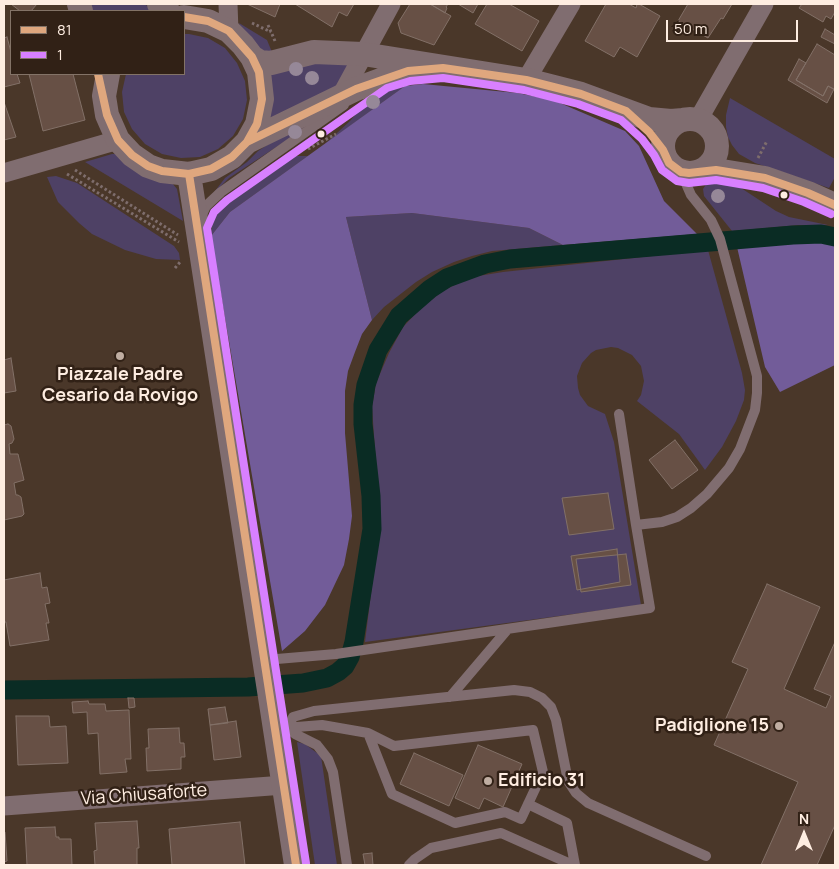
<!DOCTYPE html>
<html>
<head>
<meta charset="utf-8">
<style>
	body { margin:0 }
	#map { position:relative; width:839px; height:869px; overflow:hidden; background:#4a3729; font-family:Manrope,sans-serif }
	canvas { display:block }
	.frame { position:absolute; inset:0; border:5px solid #feede1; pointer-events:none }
	.legend { position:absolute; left:10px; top:10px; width:175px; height:65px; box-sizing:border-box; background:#312116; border:1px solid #837367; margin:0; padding:6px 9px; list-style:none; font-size:15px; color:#feede1 }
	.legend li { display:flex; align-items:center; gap:10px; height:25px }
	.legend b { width:25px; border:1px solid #837367 }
	.north { position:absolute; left:779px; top:809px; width:50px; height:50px; -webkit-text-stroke:4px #312116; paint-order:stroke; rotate:0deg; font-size:14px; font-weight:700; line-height:20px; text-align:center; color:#feede1 }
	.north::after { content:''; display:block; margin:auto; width:18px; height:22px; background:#feede1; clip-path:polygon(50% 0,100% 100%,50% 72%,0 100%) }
	.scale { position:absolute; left:666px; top:20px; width:132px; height:22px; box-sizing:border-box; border:2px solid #feede1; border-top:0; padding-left:6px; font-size:15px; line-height:18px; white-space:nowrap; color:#feede1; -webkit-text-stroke:4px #312116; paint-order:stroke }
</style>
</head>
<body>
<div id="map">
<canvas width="839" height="869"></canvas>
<div class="frame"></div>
<ul class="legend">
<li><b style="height:6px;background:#dfa77e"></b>81</li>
<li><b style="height:6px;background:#d880ff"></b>1</li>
</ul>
<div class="north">N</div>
<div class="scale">50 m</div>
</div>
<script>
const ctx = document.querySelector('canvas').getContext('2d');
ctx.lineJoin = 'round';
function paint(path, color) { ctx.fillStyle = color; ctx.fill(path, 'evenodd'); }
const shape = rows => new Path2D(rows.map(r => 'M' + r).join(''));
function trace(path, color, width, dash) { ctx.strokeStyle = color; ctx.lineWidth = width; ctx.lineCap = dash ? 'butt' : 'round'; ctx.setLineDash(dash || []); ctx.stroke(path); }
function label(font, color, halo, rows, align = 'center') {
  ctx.font = font + ' Manrope,sans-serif'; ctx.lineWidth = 5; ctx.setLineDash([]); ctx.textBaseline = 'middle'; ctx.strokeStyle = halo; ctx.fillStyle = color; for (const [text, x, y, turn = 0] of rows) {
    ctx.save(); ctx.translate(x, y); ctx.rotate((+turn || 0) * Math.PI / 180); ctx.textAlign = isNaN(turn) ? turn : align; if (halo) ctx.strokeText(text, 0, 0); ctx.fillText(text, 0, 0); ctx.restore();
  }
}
const green = shape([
	[90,4,144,4,156,11,92,11],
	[239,23,267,40,274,57,268,58,244,35],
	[184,34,189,34,208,38,225,48,237,63,245,81,247,100,243,119,233,136,218,149,200,157,181,158,162,154,145,144,132,129,124,112,122,92,126,74,184,74],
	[310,59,351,62,333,92,266,124,268,75],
	[405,86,325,144,350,121,372,95,392,87],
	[730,98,835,159,835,177,829,188,755,163,739,154,732,145,728,137,726,127,726,115],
	[310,125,229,178,212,195,225,178,247,162,258,151,275,140],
	[112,154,116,154,172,183,177,189,183,221,85,162],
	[295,156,308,156,230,212,211,236,212,221,215,212,225,198,270,168,287,158],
	[56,176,77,183,174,246,179,253,180,260,156,259,125,250,92,234,79,223,58,202,47,177],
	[711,181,738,186,776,211,789,217,828,225,799,225,732,231,704,196,703,189,707,183],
	[412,213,529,228,563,245,492,251,472,256,454,262,432,272,416,282,384,307,372,320,346,217],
	[708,250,742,373,745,390,744,400,736,421,722,447,705,470,679,434,637,401,641,395,644,381,641,366,632,355,618,348,611,347,596,350,591,353,582,363,577,376,578,388,580,395,588,406,605,414,614,442,641,605,365,642,380,521,372,407,376,383,389,353,403,327,422,307,444,290,472,277,503,272],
	[297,742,305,744,321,756,337,865,315,865]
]);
const forest = shape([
	[423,84,517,93,553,100,625,131,639,146,664,201,697,234,563,245,529,228,412,213,346,217,372,320,362,334,355,352,348,371,345,391,345,433,352,516,349,539,344,565,325,605,305,631,282,651,211,236,230,212,405,86],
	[802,241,835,243,835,365,780,392,765,367,737,247]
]);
const canal = shape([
	[4,690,248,687,303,683,327,678,338,672,345,666,350,657,354,642,372,529,371,496,363,424,363,405,366,385,378,350,399,316,430,289,447,278,485,264,510,259,793,235,821,234,835,237]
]);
const building = shape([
	[11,4,37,4,31,11,20,11,11,4],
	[247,4,280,4,275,17,247,4],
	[295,4,354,4,347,16,339,12,332,27,295,4],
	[410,4,430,4,451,16,434,45,401,33,398,23,410,4],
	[430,4,448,4,446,7,447,8,445,13,430,4],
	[458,4,478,4,473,13,458,4],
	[487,4,509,4,539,21,522,51,475,24,487,4],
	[606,4,629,4,636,8,637,4,639,4,660,16,637,57,620,47,614,57,585,41,606,4],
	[688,4,732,4,723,19,721,18,708,38,678,21,688,4],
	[802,4,835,4,835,12,831,19,826,16,823,22,799,8,802,4],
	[825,29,835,35,835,44,821,37,825,29],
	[7,37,11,52,11,74,17,74,20,83,4,87,4,38,7,37],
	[817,44,835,55,835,90,828,86,823,96,796,80,817,44],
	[799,59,806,63,796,80,823,96,828,86,834,89,827,103,788,80,799,59],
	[29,74,73,74,85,120,43,131,29,74],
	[4,102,16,137,4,140,4,102],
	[11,358,16,391,4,393,4,360,11,358],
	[8,424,11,426,14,439,12,443,9,444,10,454,18,454,24,480,14,483,16,495,18,495,21,497,24,514,22,516,4,520,4,425,8,424],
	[675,440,698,470,672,489,649,460,675,440],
	[608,493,614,529,569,535,562,498,608,493],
	[617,549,620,582,577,590,571,556,617,549],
	[626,554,631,585,581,592,576,559,626,554],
	[40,573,42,588,47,587,50,603,45,604,49,623,46,623,49,640,10,646,6,622,4,622,4,580,40,573],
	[767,584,820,607,784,689,826,708,831,696,814,689,835,642,835,825,817,865,761,865,798,782,714,745,748,669,732,662,767,584],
	[128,698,134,698,135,707,129,708,128,698],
	[88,701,89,704,105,704,106,711,129,710,131,759,125,759,127,772,100,774,98,733,88,734,87,712,73,713,72,702,88,701],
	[225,707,228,723,210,725,208,709,225,707],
	[16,716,49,716,50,727,66,726,68,763,18,765,16,716],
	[236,721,241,757,214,760,210,725,236,721],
	[179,728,180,743,184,743,185,757,181,757,181,769,147,771,146,748,149,748,148,729,179,728],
	[478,745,522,764,503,807,484,798,479,809,455,798,478,745],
	[414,753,463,775,449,806,400,784,414,753],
	[137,821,139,848,137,848,137,865,95,865,94,851,97,850,95,823,137,821],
	[240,822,245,865,172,865,169,829,240,822],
	[55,827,56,837,59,837,59,839,71,839,72,865,27,865,25,828,55,827],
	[4,832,5,832,7,861,4,862,4,832],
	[372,853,373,865,365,865,363,854,372,853]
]);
const path = shape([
	[252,23,271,32],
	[268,25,275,41],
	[308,149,336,134],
	[758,158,767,141],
	[75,170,178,235],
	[67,174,179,242],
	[175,268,181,261]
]);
const service = shape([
	[200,219,206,206,221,192,344,105],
	[619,414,636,525],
	[265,660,336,654,650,608,636,525,662,522,677,517,691,508,707,494,729,468,740,449,755,410,757,393,757,376,720,239,711,220,691,195,681,172],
	[450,697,507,630],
	[284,728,322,725,368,733,392,794,455,823,505,812,521,819,543,772,533,730,394,746,368,733],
	[528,804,567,823,575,865],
	[347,865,333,772,328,759,317,745,295,734,288,728,293,717,314,711,514,690,530,692,542,698,551,707,556,720,568,781,576,793,588,803,706,856],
	[409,865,415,859,431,848,501,833,573,865]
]);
const minor = shape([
	[228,4,229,31],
	[526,80,571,4],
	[341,96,391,4],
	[698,120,764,4],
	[4,173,118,140],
	[4,806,284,785]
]);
const tertiary = shape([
	[79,4,81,11],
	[159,4,168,11],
	[252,57,260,62,271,63,314,52,363,54,526,80,581,94,649,119,671,121,683,120],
	[108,74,104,96,107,115,118,140,132,155,148,166,162,171,189,174,211,169,232,157,247,142,257,124,262,99,259,72,252,57,243,45,229,31,208,21,184,17],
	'663 146a27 27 0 1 1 54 0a27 27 0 1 1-54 0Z',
	[247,142,356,89,397,74,423,70],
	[698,172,716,170,765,178,808,193,835,205],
	[189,174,296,865]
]);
const bus1 = shape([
	[98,74,107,115,118,140,132,155,148,166,162,171,189,174,211,169,232,157,247,142,257,124,262,99,259,72,252,57,229,31,208,21,184,17],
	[247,142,356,89,408,71,443,68,526,80,581,94,626,111,649,132,663,150,669,163,681,172,689,173,716,170,765,178,808,193,835,205],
	[189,174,296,865]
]);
const bus2 = shape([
	[306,863,207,228,214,212,227,200,387,88,410,81,443,78,524,90,578,104,621,120,642,139,654,155,662,170,677,181,689,183,716,180,763,188,804,202,831,214]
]);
const trees = [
	[296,69],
	[312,78],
	[373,102],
	[295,132],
	[718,196]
];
const markers = [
	[321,134,4.5,"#feede1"],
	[784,195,4.5,"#feede1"],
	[120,356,5,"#bfada1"],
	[779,726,5,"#bfada1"],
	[488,781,5,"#bfada1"]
];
const poiNames = [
	["Piazzale Padre",120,375],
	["Cesario da Rovigo",120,396],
	["Padiglione 15",769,726,"right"],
	["Edificio 31",498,781,"left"]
];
const streetNames = [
	["Via Chiusaforte",144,795,-4]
];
paint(green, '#4e4165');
paint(forest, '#725c99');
trace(canal, '#0a2c24', 19);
paint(building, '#675045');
trace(building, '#827067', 1);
trace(path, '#7e6d6c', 3, [2.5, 2.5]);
trace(service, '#806d70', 10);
trace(minor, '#806d70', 19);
trace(tertiary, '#806d70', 24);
trace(bus1, '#dfa77e', 8);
trace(bus2, '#d880ff', 8);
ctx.fillStyle = '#968898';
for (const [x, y] of trees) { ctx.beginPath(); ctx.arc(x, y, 7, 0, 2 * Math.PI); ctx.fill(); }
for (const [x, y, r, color] of markers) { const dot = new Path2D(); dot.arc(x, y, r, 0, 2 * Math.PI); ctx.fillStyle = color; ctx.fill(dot); trace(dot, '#312116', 2); }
label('bold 18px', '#feede1', '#312116', poiNames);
label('18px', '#feede1', '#312116', streetNames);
</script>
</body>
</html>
